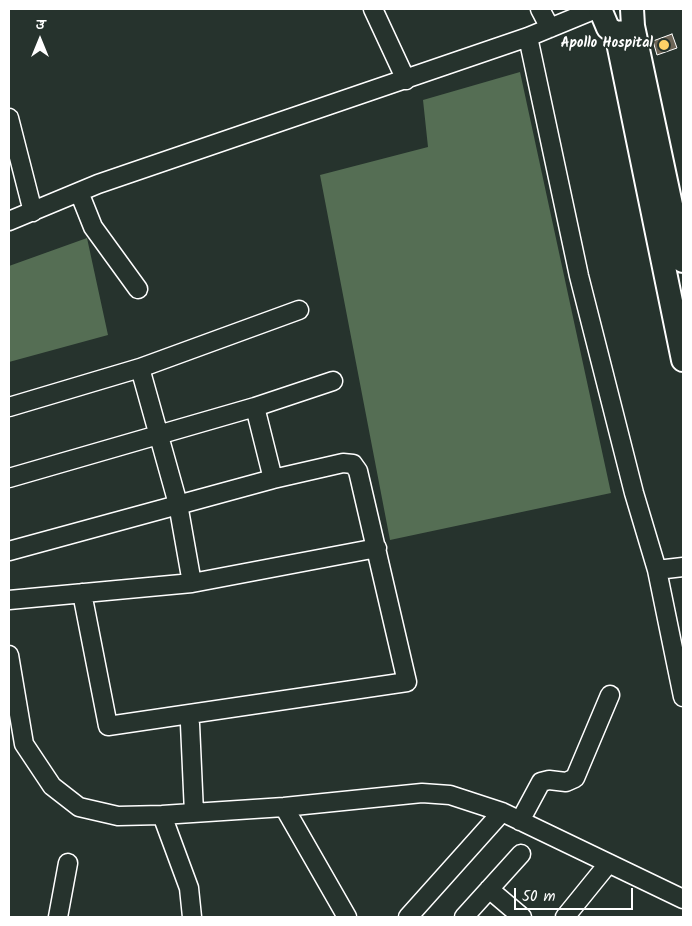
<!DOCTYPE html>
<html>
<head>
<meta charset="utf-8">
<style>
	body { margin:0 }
	#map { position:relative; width:692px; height:926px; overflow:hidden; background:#26332d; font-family:Kalam,"Playpen Sans Deva",sans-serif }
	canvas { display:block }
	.frame { position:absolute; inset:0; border:10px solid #fff; pointer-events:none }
	.north { position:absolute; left:15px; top:15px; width:50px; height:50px; -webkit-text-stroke:4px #26332d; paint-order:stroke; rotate:0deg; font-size:14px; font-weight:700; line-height:20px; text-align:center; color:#fff }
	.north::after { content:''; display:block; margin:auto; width:18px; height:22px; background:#fff; clip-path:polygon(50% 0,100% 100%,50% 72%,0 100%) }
	.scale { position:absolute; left:514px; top:888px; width:119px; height:22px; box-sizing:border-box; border:2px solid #fff; border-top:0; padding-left:6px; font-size:15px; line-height:18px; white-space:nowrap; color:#fff; -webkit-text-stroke:4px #26332d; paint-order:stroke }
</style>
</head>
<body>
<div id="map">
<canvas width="692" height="926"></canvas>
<div class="frame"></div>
<div class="north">उ</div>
<div class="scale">50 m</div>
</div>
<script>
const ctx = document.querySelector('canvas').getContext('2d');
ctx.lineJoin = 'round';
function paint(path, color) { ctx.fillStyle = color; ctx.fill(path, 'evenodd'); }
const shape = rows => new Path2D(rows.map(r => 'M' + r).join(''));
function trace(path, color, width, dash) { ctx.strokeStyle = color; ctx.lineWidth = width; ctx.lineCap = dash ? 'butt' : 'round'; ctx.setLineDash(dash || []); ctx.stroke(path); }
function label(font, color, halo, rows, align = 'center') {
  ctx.font = font + ' Kalam,sans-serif'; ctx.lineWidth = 4; ctx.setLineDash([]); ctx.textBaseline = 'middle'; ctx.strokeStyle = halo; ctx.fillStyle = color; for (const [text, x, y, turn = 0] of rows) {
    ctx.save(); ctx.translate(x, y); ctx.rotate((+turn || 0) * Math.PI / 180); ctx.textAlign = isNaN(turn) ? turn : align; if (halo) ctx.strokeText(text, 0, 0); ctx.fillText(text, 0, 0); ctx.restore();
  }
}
const green = shape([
	[520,72,611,493,390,540,320,175,428,147,423,100],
	[87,238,108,335,9,362,9,266]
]);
const building = shape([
	[672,34,677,48,657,55,653,41,672,34]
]);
const minor = shape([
	[373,9,406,80],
	[540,9,550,28],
	[528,37,579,276,634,493,657,570,683,697],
	[9,118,33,212],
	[79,192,93,227,138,289],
	[9,221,98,184,528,37,596,9],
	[140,368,299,310],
	[9,407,140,368,178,504,192,583],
	[255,407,273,479],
	[9,478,255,407,333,381],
	[9,551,273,479,343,463,353,464,358,471,407,682,108,726,82,593],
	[657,570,683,567],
	[9,600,192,583,377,548],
	[9,655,24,744,52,786,79,807,118,816,162,815,284,807,422,793,450,795,502,812,683,899],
	[190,724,194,813],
	[284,807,347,917],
	[162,815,189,888,192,917],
	[520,821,541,782,549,780,566,782,575,778,610,695],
	[489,889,522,917],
	[58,917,68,863],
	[408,917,502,812],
	[464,917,521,854],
	[565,917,608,864]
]);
const major = shape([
	[600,9,608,28,616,33,626,32,633,26,632,9],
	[633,26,683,261],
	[616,33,683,360]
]);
const markers = [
	[664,45,6,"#ffd166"]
];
const poiNames = [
	["Apollo Hospital",653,45]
];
paint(green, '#556e54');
paint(building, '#6e6557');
trace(building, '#fff', 1);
trace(minor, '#fff', 21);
trace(major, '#fff', 26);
trace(minor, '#26332d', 18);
trace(major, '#26332d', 22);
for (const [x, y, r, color] of markers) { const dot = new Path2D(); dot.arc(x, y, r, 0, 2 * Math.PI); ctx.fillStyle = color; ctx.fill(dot); trace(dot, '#26332d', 2); }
label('bold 14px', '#fff', '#26332d', poiNames, 'right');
</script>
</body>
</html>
